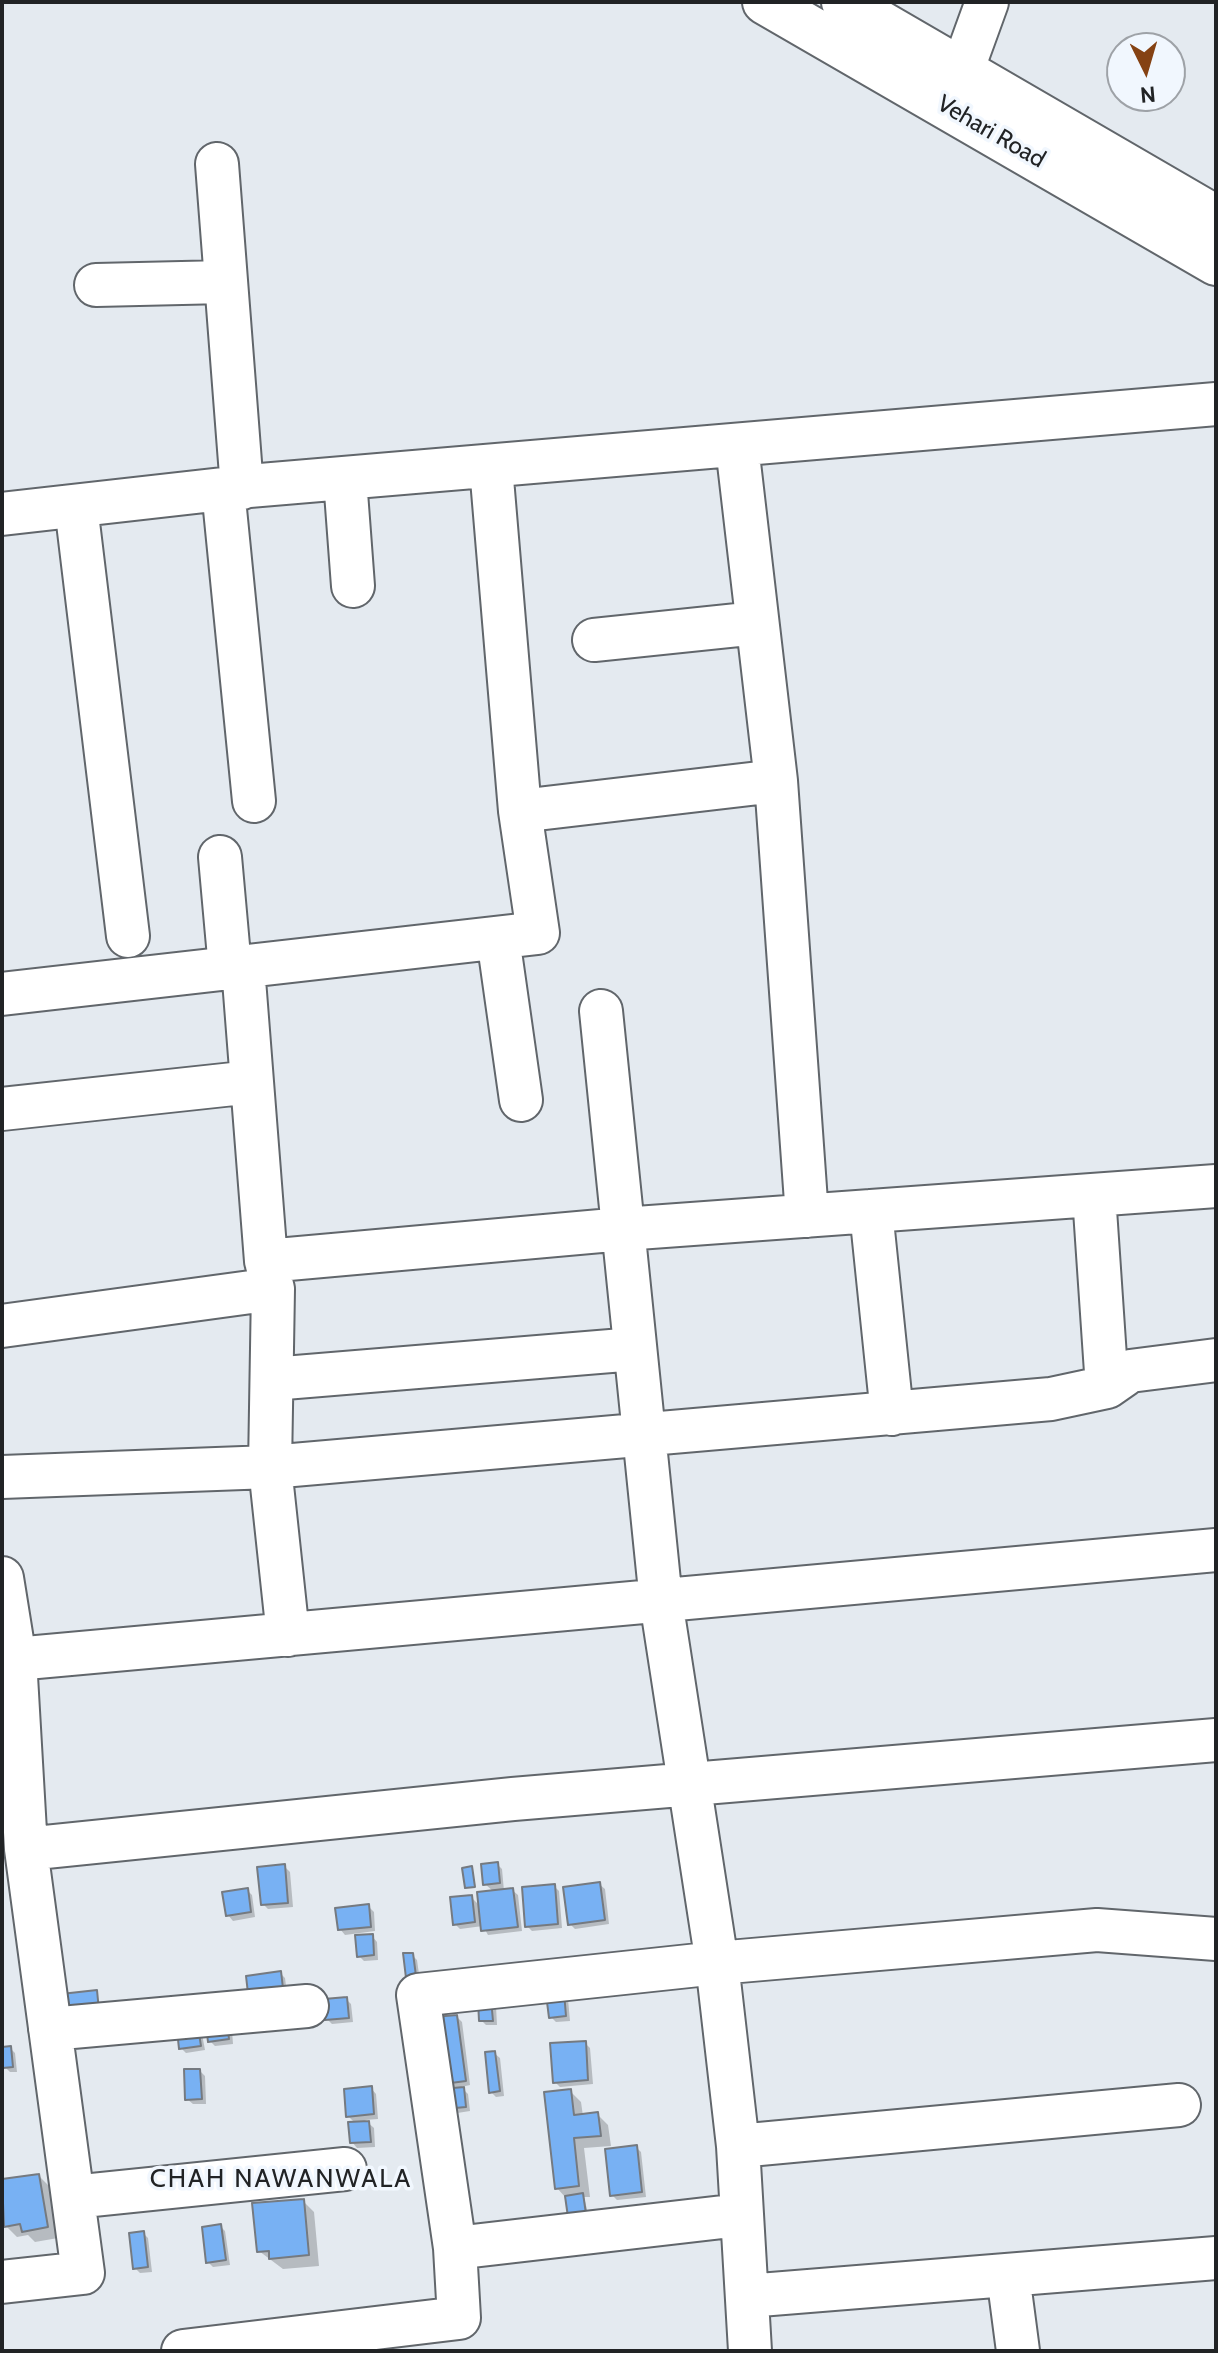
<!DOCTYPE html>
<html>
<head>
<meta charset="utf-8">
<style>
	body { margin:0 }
	#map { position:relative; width:1218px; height:2353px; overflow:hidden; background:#e4eaf0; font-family:Cabin,sans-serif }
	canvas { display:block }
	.frame { position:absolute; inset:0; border:4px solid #212325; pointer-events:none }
	.north { position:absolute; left:1106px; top:32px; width:80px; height:80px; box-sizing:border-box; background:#f1f7fe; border:2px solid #9ea2a7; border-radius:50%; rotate:175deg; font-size:22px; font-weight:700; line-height:32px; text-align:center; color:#212325 }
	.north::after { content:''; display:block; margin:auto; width:28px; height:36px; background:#854213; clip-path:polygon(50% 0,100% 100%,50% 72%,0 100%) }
</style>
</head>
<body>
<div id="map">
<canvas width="1218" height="2353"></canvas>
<div class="frame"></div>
<div class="north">N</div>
</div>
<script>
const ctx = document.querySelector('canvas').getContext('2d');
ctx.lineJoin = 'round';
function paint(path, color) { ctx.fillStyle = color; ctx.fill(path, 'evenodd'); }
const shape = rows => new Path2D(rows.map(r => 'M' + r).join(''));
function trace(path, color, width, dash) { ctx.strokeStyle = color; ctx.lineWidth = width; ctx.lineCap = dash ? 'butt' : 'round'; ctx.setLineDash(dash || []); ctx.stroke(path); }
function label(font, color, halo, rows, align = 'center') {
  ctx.font = font + ' Cabin,sans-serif'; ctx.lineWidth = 7; ctx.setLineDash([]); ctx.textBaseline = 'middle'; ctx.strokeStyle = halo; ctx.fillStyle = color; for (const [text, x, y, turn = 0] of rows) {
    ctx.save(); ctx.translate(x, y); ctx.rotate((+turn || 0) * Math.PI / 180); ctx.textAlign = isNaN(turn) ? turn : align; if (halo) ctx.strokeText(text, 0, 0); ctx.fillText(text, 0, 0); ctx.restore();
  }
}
const shadow = shape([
	[497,1864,502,1869,504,1891,512,1890,518,1895,522,1931,488,1935,483,1926,460,1929,455,1924,471,1897,480,1906,494,1892,485,1884],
	[284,1866,290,1872,293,1907,268,1909,263,1904],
	[599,1884,605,1889,609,1924,575,1929,570,1924],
	[554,1886,559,1891,562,1928,532,1931,527,1926],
	[247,1890,252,1895,255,1917,233,1921,228,1915],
	[369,1907,374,1912,375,1931,345,1935,340,1929],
	[372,1936,377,1942,378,1960,364,1961,359,1956],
	[412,1955,417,1960,420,1981,413,1982],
	[280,1973,285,1978,288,2001,256,2006],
	[549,1996,568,1999,570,2021,556,2022,551,2017],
	[346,1999,351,2004,353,2022,332,2024,327,2019],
	[480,2002,496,2006,497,2025,486,2025,481,2020],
	[457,2017,462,2022,470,2085,461,2087,468,2094,470,2111,451,2114,445,2083],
	[232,2031,233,2044,215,2046,210,2041],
	[202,2034,205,2050,186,2053,181,2048],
	[585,2043,590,2048,593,2084,560,2087,555,2082],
	[10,2048,15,2053,17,2072,10,2072,5,2067],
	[494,2053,500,2058,504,2096,496,2097,491,2092],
	[200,2071,205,2076,206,2104,193,2104,187,2099],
	[371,2088,376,2094,378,2119,365,2120,374,2128,375,2147,357,2148,352,2142,356,2124,348,2116],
	[570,2091,581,2102,583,2116,597,2114,608,2125,611,2146,584,2148,590,2197,584,2197,591,2226,557,2188],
	[636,2147,641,2152,646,2197,617,2200,612,2195],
	[39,2176,50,2187,58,2238,35,2242,28,2235,17,2237,6,2226,2,2181],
	[303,2201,314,2212,319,2266,283,2269,259,2251],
	[220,2226,225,2231,230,2265,213,2267,208,2262],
	[143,2233,148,2238,152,2272,140,2273,135,2268]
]);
const building = shape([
	[498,1862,500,1883,483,1885,481,1864,498,1862],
	[285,1864,288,1903,261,1905,257,1867,285,1864],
	[472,1866,475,1887,465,1888,462,1868,472,1866],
	[600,1882,605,1920,568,1925,563,1887,600,1882],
	[555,1884,558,1924,525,1927,522,1887,555,1884],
	[248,1888,251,1912,226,1916,222,1892,248,1888],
	[513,1888,518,1927,481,1931,477,1892,513,1888],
	[472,1895,475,1922,453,1925,450,1897,472,1895],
	[369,1904,371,1927,338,1930,335,1908,369,1904],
	[373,1934,374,1955,357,1957,355,1935,373,1934],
	[403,1953,413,1953,416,1976,406,1978,403,1953],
	[281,1971,284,1997,249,2002,246,1976,281,1971],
	[97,1990,99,2011,64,2015,61,1994,97,1990],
	[564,1992,566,2016,549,2018,546,1994,564,1992],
	[347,1997,349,2018,325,2020,324,1999,347,1997],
	[491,1999,493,2021,479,2021,478,2000,491,1999],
	[457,2015,466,2081,443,2084,434,2017,457,2015],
	[227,2023,229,2039,208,2042,206,2026,227,2023],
	[198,2027,201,2046,179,2049,177,2030,198,2027],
	[586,2041,588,2080,553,2083,550,2043,586,2041],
	[11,2046,13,2067,3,2068,2,2047,11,2046],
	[495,2051,500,2091,489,2093,485,2052,495,2051],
	[184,2069,200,2069,202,2099,185,2100,184,2069],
	[372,2086,374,2114,346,2117,344,2089,372,2086],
	[464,2087,466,2107,444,2109,442,2089,464,2087],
	[571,2089,574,2115,598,2112,601,2136,574,2138,579,2186,555,2189,544,2092,571,2089],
	[369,2121,371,2142,350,2143,348,2122,369,2121],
	[637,2145,642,2192,610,2196,605,2149,637,2145],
	[39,2174,48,2227,22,2232,20,2224,4,2227,2,2179,39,2174],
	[583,2193,587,2221,569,2224,565,2196,583,2193],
	[304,2199,309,2255,269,2259,269,2251,257,2252,252,2203,304,2199],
	[221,2224,226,2260,206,2263,202,2227,221,2224],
	[144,2231,148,2267,133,2269,129,2233,144,2231]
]);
const street = shape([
	[962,71,987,2],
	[217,164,242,488],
	[96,285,225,282],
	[737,446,776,781,807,1216],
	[345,479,353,586],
	[223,489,254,801],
	[76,506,128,936],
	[2,514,249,486,1216,404],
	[594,640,757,623],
	[520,811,776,781],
	[220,857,230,968],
	[498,938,521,1100],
	[243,967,266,1261,273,1289,270,1467,288,1635],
	[2,994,538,933,520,811,491,467],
	[601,1011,661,1601,717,1963,738,2146,750,2351],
	[2,1109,252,1082],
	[1094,1195,1107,1387],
	[871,1211,892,1414],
	[266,1261,623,1229,1216,1186],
	[2,1326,273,1289],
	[272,1379,635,1349],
	[2,1477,270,1467,1051,1399,1107,1387,1130,1371,1216,1360],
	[2,1578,15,1659,26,1849,83,2273,2,2282],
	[15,1659,1216,1550],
	[26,1849,513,1799,1216,1740],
	[50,2029,307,2006],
	[738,2146,1179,2105],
	[73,2197,345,2169],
	[455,2248,740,2215],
	[1008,2275,1018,2351],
	[747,2296,1216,2258],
	[183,2351,459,2318,455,2248,418,1995,717,1963,1097,1930,1216,1939]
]);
const primary = shape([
	[765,2,1216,263],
	[844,2,1216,218]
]);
const streetNames = [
	["Vehari Road",991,132,30]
];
const neighbourhoodNames = [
	["CHAH NAWANWALA",281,2179]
];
paint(shadow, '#0003');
paint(building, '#78b1f3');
trace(building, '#757a80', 2);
trace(street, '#61666b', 46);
trace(primary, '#61666b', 48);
trace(street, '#fff', 42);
trace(primary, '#fff', 44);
label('24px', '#212325', '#f1f7fe', streetNames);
ctx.letterSpacing = '2px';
label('26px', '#212325', '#f1f7fe', neighbourhoodNames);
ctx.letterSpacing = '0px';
</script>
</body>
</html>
